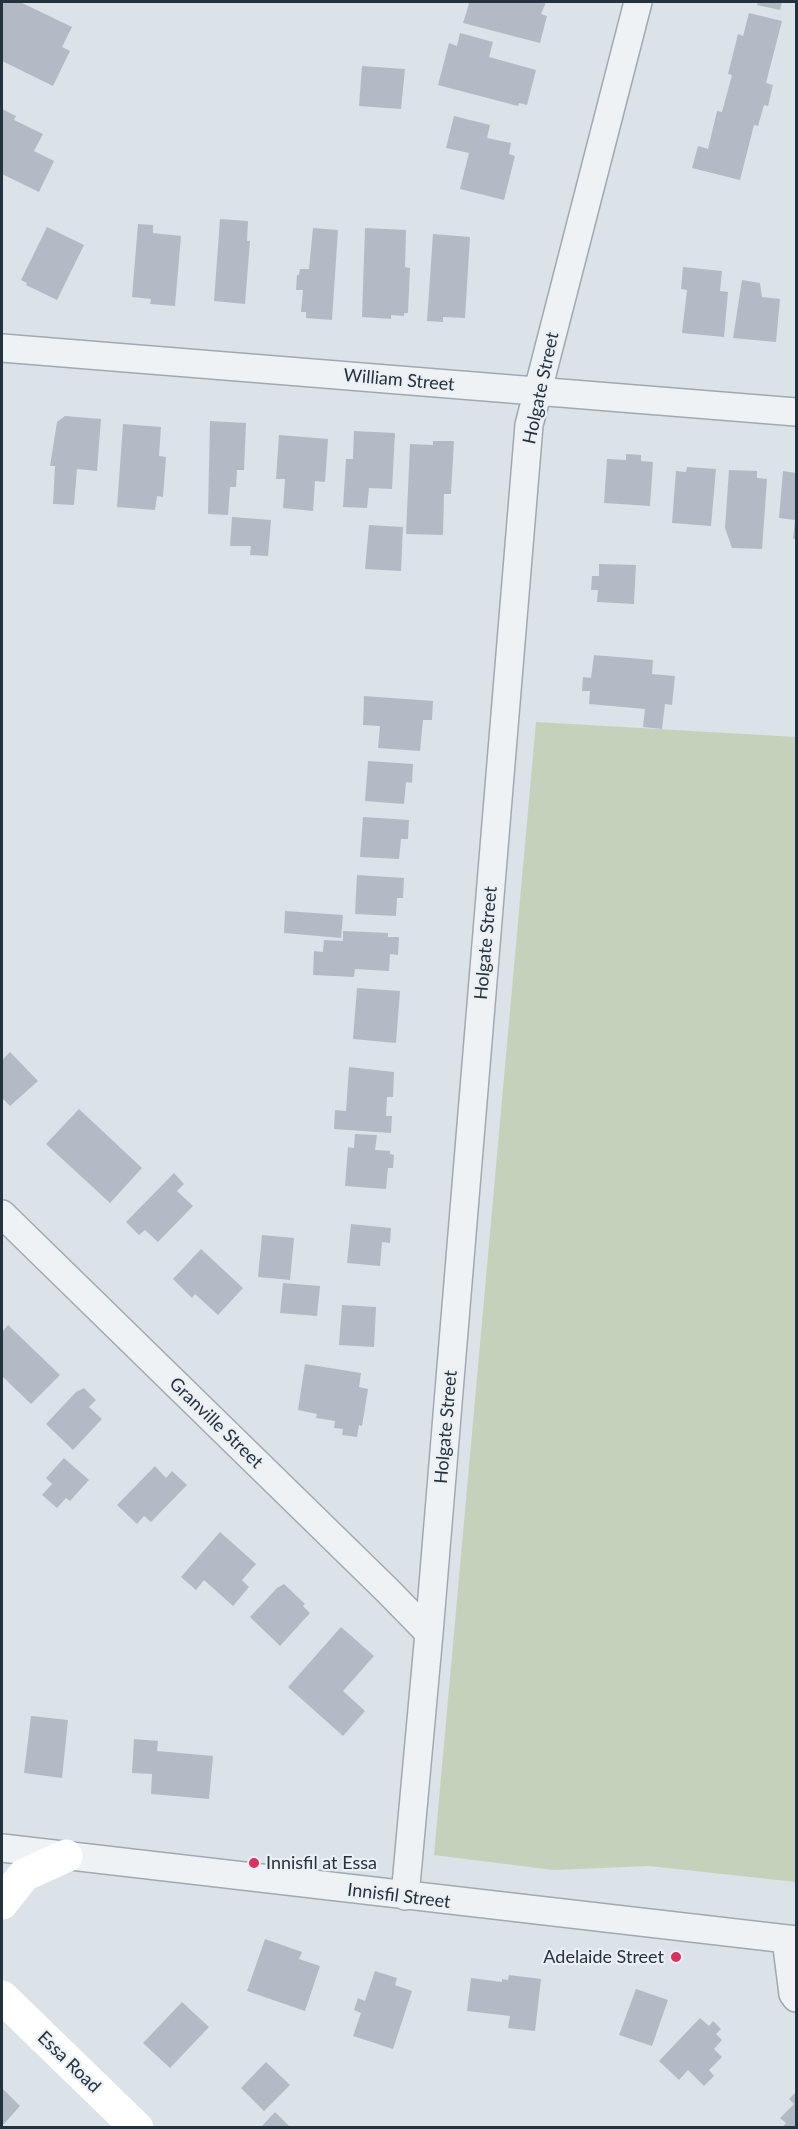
<!DOCTYPE html>
<html>
<head>
<meta charset="utf-8">
<style>
	body { margin:0 }
	#map { position:relative; width:798px; height:2129px; overflow:hidden; background:#dbe2e8; font-family:Lato,sans-serif }
	canvas { display:block }
	.frame { position:absolute; inset:0; border:3px solid #24313f; pointer-events:none }
</style>
</head>
<body>
<div id="map">
<canvas width="798" height="2129"></canvas>
<div class="frame"></div>
</div>
<script>
const ctx = document.querySelector('canvas').getContext('2d');
ctx.lineJoin = 'round';
function paint(path, color) { ctx.fillStyle = color; ctx.fill(path, 'evenodd'); }
const shape = rows => new Path2D(rows.map(r => 'M' + r).join(''));
function trace(path, color, width, dash) { ctx.strokeStyle = color; ctx.lineWidth = width; ctx.lineCap = dash ? 'butt' : 'round'; ctx.setLineDash(dash || []); ctx.stroke(path); }
function label(font, color, halo, rows, align = 'center') {
  ctx.font = font + ' Lato,sans-serif'; ctx.lineWidth = 4.5; ctx.setLineDash([]); ctx.textBaseline = 'middle'; ctx.strokeStyle = halo; ctx.fillStyle = color; for (const [text, x, y, turn = 0] of rows) {
    ctx.save(); ctx.translate(x, y); ctx.rotate((+turn || 0) * Math.PI / 180); ctx.textAlign = isNaN(turn) ? turn : align; if (halo) ctx.strokeText(text, 0, 0); ctx.fillText(text, 0, 0); ctx.restore();
  }
}
const green = shape([
	[536,722,796,737,796,1882,649,1866,554,1870,434,1855]
]);
const building = shape([
	[2,2,20,2,72,27,62,47,70,51,53,86,2,61],
	[467,2,546,2,541,14,547,16,540,43,463,23,469,4],
	[758,2,782,2,780,10,757,5],
	[749,13,782,21,766,83,773,85,768,106,764,105,758,126,754,125,740,180,692,168,698,146,708,149,717,111,722,112,732,75,728,74,738,34,743,36],
	[460,33,493,42,489,57,536,70,527,105,519,103,518,106,438,85,449,43,457,46],
	[362,66,405,69,401,109,359,106],
	[2,109,16,116,14,120,43,134,34,151,54,161,39,192,2,174],
	[454,116,490,125,487,138,511,143,509,154,515,156,504,200,460,189,469,153,446,148],
	[220,219,248,221,247,241,250,241,245,304,214,301],
	[138,224,153,225,153,233,181,236,175,306,150,304,151,299,132,297],
	[47,227,84,245,57,300,26,285,27,283,21,280],
	[313,228,338,230,332,320,306,318,306,312,301,312,303,290,296,290,297,275,299,275,300,269,309,269],
	[365,228,406,230,405,267,410,268,408,313,404,313,404,316,391,315,391,319,362,317],
	[433,234,470,237,465,318,443,317,443,322,427,321],
	[683,267,722,271,720,291,728,292,724,337,682,333,687,290,681,289],
	[742,280,760,283,762,297,780,299,776,342,733,338],
	[65,416,101,419,97,471,77,469,74,505,53,504,55,466,50,466,57,422],
	[210,421,246,423,244,470,237,470,236,487,230,487,228,515,208,514],
	[123,424,161,427,159,456,166,457,163,497,157,496,155,510,117,507],
	[354,431,395,433,392,489,369,488,367,508,343,507,346,459,353,459],
	[279,435,328,439,325,482,315,481,313,511,283,508,285,479,276,479],
	[433,441,454,441,451,494,444,494,443,535,406,534,410,444,433,445],
	[626,454,641,455,641,461,653,462,650,506,604,503,607,459,626,460],
	[687,467,716,469,711,526,672,523,676,471,686,472],
	[729,470,757,471,757,478,767,479,762,549,732,548,725,528],
	[783,471,796,473,796,539,793,539,795,520,779,518],
	[232,517,271,520,268,556,250,555,251,546,230,546],
	[369,525,403,527,401,571,365,569],
	[599,564,636,565,634,604,597,602,598,590,591,590,592,576,599,576],
	[594,655,653,660,652,674,675,676,672,705,665,704,662,729,643,727,645,709,589,704,590,691,582,691,583,677,591,678],
	[364,696,433,701,432,720,423,720,420,751,378,748,380,726,363,725],
	[368,761,413,764,412,783,406,782,404,804,365,801],
	[363,817,409,820,408,839,401,839,399,859,360,857],
	[357,875,404,878,403,898,397,898,396,916,355,914],
	[285,911,343,915,341,938,284,933],
	[343,931,388,933,388,937,399,937,398,955,390,954,389,971,355,969,354,977,313,975,314,951,323,952,324,940,343,941],
	[357,988,400,991,396,1043,353,1039],
	[10,1052,38,1081,10,1106,2,1098,2,1060],
	[349,1067,394,1072,393,1097,387,1097,386,1116,392,1116,391,1133,334,1129,335,1110,346,1111],
	[79,1109,142,1168,110,1203,46,1144],
	[355,1134,377,1135,375,1150,390,1151,390,1154,394,1155,393,1168,388,1168,386,1189,345,1186,348,1147,354,1148],
	[174,1173,184,1184,177,1191,193,1206,158,1242,145,1230,139,1235,126,1222],
	[351,1224,391,1228,390,1243,382,1242,380,1266,347,1263],
	[262,1235,294,1238,290,1280,258,1277],
	[201,1249,243,1288,218,1315,195,1294,192,1298,173,1279],
	[283,1283,320,1286,317,1316,280,1313],
	[342,1305,376,1307,374,1347,339,1345],
	[8,1325,60,1375,31,1404,2,1376,2,1332],
	[305,1364,361,1373,359,1387,368,1389,362,1426,359,1425,357,1437,342,1435,343,1429,334,1428,335,1421,316,1418,317,1414,298,1410],
	[84,1388,96,1400,89,1407,102,1419,73,1450,46,1424,76,1392],
	[64,1458,89,1480,70,1501,66,1498,57,1508,42,1495,52,1484,46,1478],
	[155,1466,166,1478,172,1471,187,1485,151,1522,144,1516,137,1524,117,1505],
	[220,1532,256,1564,242,1580,249,1587,233,1606,204,1580,196,1590,181,1577],
	[284,1584,305,1604,303,1606,310,1613,280,1646,250,1617,277,1588],
	[341,1627,374,1656,343,1691,365,1711,343,1736,288,1687],
	[31,1716,68,1720,62,1778,24,1773],
	[134,1739,158,1741,157,1751,213,1756,209,1799,151,1794,152,1774,132,1773],
	[265,1939,302,1952,299,1959,320,1966,305,2011,247,1991],
	[375,1971,397,1978,395,1985,412,1991,393,2049,353,2036,361,2013,354,2010,358,1998,365,2001],
	[509,1975,541,1979,535,2031,508,2028,510,2016,467,2011,471,1978,502,1982,502,1979,508,1980],
	[636,1989,668,2000,652,2046,619,2035],
	[182,2002,209,2027,170,2068,143,2043],
	[700,2018,709,2026,713,2021,721,2029,716,2034,722,2040,714,2049,722,2057,709,2070,714,2076,704,2086,688,2070,679,2080,659,2061],
	[266,2062,290,2085,264,2111,241,2088],
	[2,2088,20,2106,2,2126],
	[796,2092,796,2128,782,2128,786,2123,780,2118,794,2104,789,2099],
	[275,2112,291,2128,260,2128]
]);
const minor = shape([
	[2,348,796,412],
	[2,1214,388,1591,429,1633],
	[2,1848,796,1940],
	[405,1896,429,1633,529,425,638,2],
	[786,1939,793,1994,796,1998]
]);
const secondary = shape([
	[2,1903,24,1875,66,1856],
	[2,1997,137,2128]
]);
const markers = [
	[254,1863,6,"#db3160"],
	[676,1957,6,"#db3160"]
];
const streetNames = [
	["William Street",399,380,5],
	["Holgate Street",541,388,-78],
	["Holgate Street",486,943,-85],
	["Granville Street",216,1423,44],
	["Holgate Street",446,1427,-85],
	["Innisfil Street",399,1896,7],
	["Essa Road",69,2062,44]
];
const poiNames = [
	["Innisfil at Essa",266,1863],
	["Adelaide Street",664,1957,"right"]
];
paint(green, '#c4d2bc');
paint(building, '#b2bbc5');
trace(minor, '#a0a9b2', 30);
trace(minor, '#eef2f5', 27);
trace(secondary, '#fff', 33);
for (const [x, y, r, color] of markers) { const dot = new Path2D(); dot.arc(x, y, r, 0, 2 * Math.PI); ctx.fillStyle = color; ctx.fill(dot); trace(dot, '#ebf0f5', 2); }
label('18px', '#24313f', '#ebf0f5', streetNames);
label('18px', '#24313f', '#ebf0f5', poiNames, 'left');
</script>
</body>
</html>
